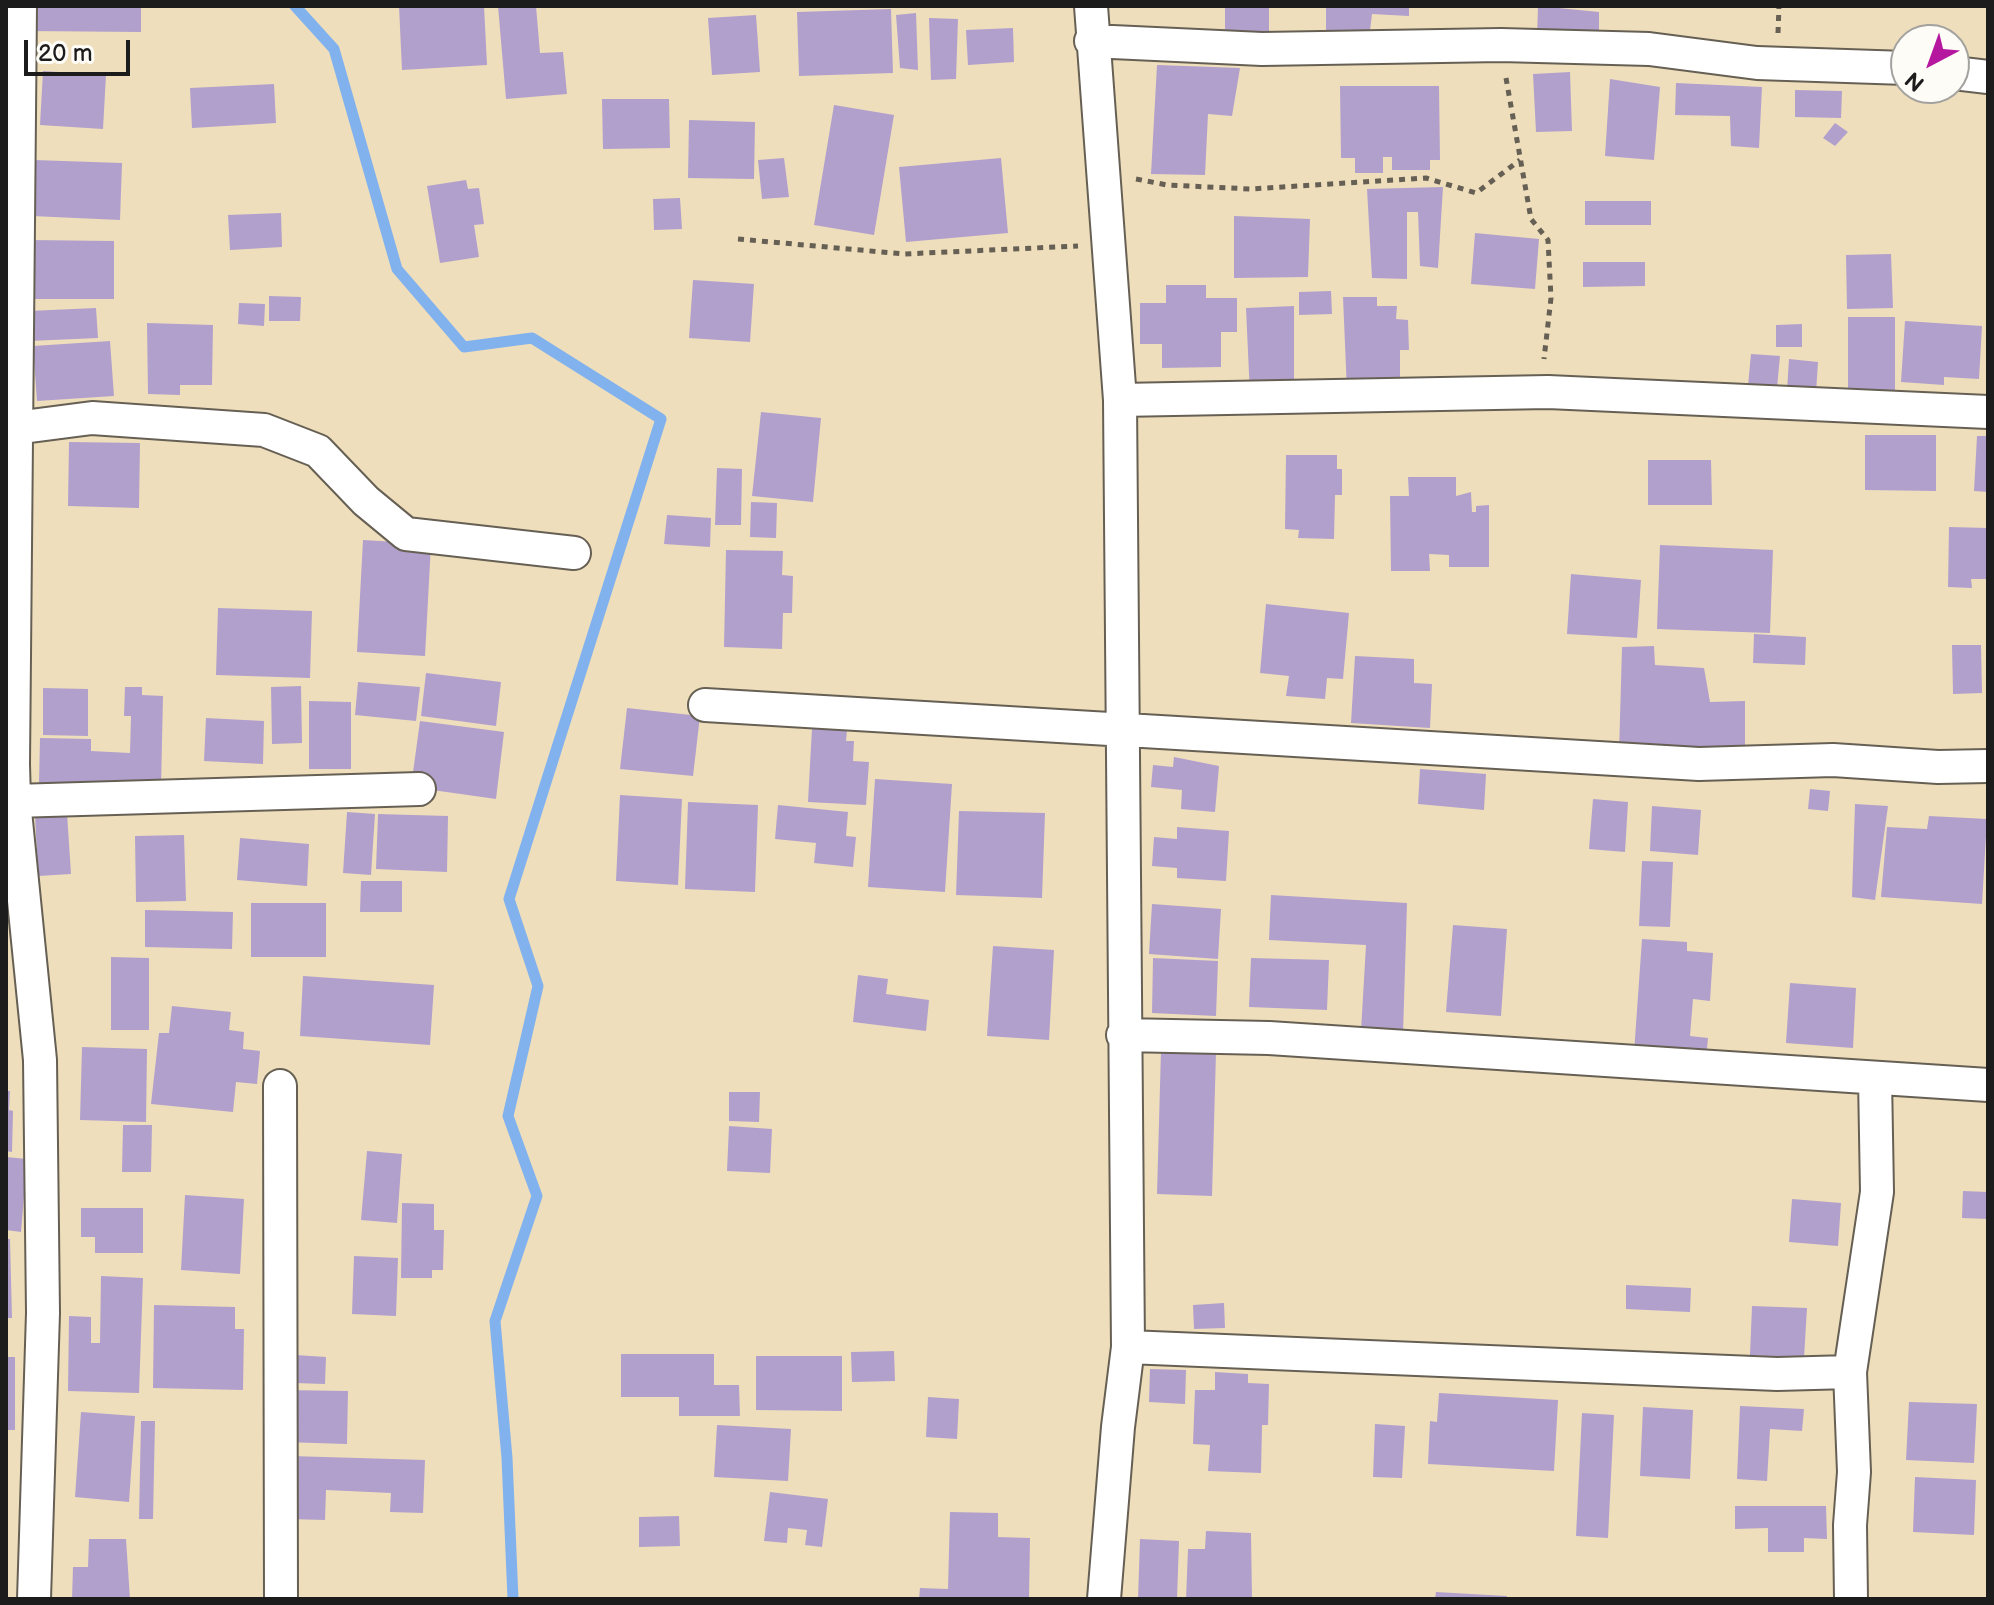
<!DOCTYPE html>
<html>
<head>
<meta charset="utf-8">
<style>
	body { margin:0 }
	#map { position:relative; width:1994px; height:1605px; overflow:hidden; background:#efdebc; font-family:"Balsamiq Sans",sans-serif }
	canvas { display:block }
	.frame { position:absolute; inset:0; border:8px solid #1c1c1c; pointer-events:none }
	.north { position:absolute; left:1890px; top:24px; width:80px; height:80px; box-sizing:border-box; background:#fdfcf7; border:2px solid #a3a29f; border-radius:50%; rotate:221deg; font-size:22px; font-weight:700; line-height:32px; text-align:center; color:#1c1c1c }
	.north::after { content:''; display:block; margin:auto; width:28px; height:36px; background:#b5179e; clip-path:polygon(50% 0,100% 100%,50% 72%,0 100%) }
	.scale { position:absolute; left:24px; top:40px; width:106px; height:36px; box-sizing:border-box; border:4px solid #1c1c1c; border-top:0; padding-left:10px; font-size:24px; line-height:28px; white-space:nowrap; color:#1c1c1c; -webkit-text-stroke:6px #fdfcf7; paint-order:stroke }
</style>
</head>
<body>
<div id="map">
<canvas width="1994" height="1605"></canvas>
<div class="frame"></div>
<div class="north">N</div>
<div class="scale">20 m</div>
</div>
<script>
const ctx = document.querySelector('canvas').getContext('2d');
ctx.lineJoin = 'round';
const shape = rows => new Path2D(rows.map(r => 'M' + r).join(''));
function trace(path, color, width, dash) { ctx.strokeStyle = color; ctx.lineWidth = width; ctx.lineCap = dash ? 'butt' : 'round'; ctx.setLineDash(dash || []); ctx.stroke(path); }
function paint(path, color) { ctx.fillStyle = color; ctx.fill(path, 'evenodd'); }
const stream = shape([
	[295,6,334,49,397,269,464,347,532,338,661,419,509,899,538,986,508,1116,537,1196,495,1321,507,1458,513,1599]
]);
const building = shape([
	[25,6,141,6,141,32,25,31],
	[399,6,484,6,487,65,402,70],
	[498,6,536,6,540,53,563,52,567,94,506,99],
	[1225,6,1269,6,1269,34,1225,34],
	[1326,6,1409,6,1409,16,1372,14,1369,39,1326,38],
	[1538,6,1599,12,1599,38,1537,38],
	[891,9,893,73,799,76,797,12],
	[916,13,918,70,900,68,896,15],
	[756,15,760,72,712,75,708,18],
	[929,18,958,19,956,79,931,80],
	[1013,28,1014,62,968,65,966,30],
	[1157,65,1240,68,1232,116,1208,114,1205,175,1151,174],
	[43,71,106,75,103,129,40,125],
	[1570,72,1572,131,1536,132,1533,74],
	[1610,79,1660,87,1654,160,1605,156],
	[1676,83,1762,87,1759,148,1731,146,1730,116,1675,115],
	[274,84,276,123,192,128,190,88],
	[1340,86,1439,86,1440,160,1430,160,1430,170,1392,170,1392,157,1383,157,1383,173,1355,173,1355,158,1341,158],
	[1795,90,1842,91,1841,118,1795,117],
	[602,99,669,99,670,148,603,149],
	[834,105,894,115,874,235,814,225],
	[689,120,755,122,754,179,688,178],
	[1835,123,1848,132,1835,146,1823,138],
	[784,158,789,197,762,199,758,160],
	[1001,158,1008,233,906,242,899,167],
	[34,160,122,163,120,220,32,216],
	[466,180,468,189,479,188,484,224,474,225,479,257,440,263,427,186],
	[1443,187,1438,268,1420,266,1418,212,1407,212,1407,279,1372,278,1367,189],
	[680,198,682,229,654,230,653,199],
	[1585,201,1651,201,1651,225,1585,225],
	[281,213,282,247,230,250,228,215],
	[1234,216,1310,219,1308,277,1234,278],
	[1475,233,1539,239,1535,289,1471,284],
	[28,240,114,241,114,299,27,299],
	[1891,254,1893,308,1847,309,1846,255],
	[1583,262,1645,262,1645,286,1583,287],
	[693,280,754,284,750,342,689,338],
	[1166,285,1206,285,1206,298,1237,298,1237,332,1221,332,1221,367,1162,368,1162,344,1140,344,1140,303,1166,303],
	[1331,291,1332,314,1299,315,1299,292],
	[269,296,301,297,300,321,269,321],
	[1343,297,1377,297,1377,306,1397,306,1396,319,1408,320,1409,350,1400,350,1400,393,1347,392],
	[239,303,265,304,264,326,238,324],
	[1294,306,1294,394,1250,396,1246,308],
	[96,308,98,338,29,341,28,311],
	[1848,317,1895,317,1895,396,1848,396],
	[1905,321,1982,326,1979,379,1944,377,1944,385,1901,382],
	[147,323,213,325,212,385,180,385,180,395,148,394],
	[1802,324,1802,347,1776,347,1776,325],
	[110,341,114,396,37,401,33,346],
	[1751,354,1780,356,1777,388,1748,386],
	[1789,359,1818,362,1816,393,1787,390],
	[761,412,821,418,813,502,752,496],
	[1865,435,1936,435,1936,491,1865,490],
	[1977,436,1988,436,1988,492,1974,491],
	[69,442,140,443,139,508,68,506],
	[1286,455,1337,455,1337,469,1342,469,1342,495,1335,495,1334,539,1298,538,1299,530,1285,529],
	[1648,460,1711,460,1712,505,1648,505],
	[717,468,742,469,741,525,715,525],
	[1408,477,1456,477,1456,496,1471,492,1472,512,1476,512,1476,506,1489,505,1489,567,1449,567,1449,555,1429,554,1430,571,1391,571,1390,496,1409,496],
	[751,502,777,503,776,538,750,537],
	[667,515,711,518,710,547,664,544],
	[1949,527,1988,528,1988,579,1971,579,1972,588,1948,587],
	[363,540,431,544,425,656,357,652],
	[1660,545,1773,550,1770,633,1657,629],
	[726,550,783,551,782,575,793,576,792,613,783,613,782,649,724,647],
	[1571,574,1641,580,1637,638,1567,634],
	[1266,604,1349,613,1343,679,1327,678,1325,699,1286,696,1289,676,1260,673],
	[218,608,312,611,310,678,216,675],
	[1754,634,1806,637,1805,665,1753,663],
	[1952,645,1981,645,1982,693,1953,694],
	[1654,646,1655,665,1704,668,1710,702,1745,701,1745,756,1619,753,1622,647],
	[1355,656,1414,659,1414,683,1432,684,1430,728,1351,723],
	[426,673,501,682,496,726,421,716],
	[358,682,420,687,416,721,355,715],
	[301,686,302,743,272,744,271,687],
	[125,687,142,687,142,695,163,696,161,787,39,783,40,738,91,739,91,751,130,753,131,716,124,716],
	[43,688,88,689,88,736,43,735],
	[309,701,351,702,351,769,309,769],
	[627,708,700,716,693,776,620,769],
	[206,718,264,721,263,764,204,761],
	[420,721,504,732,496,799,411,787],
	[812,728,847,730,846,741,854,741,853,761,869,762,866,805,808,802],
	[1174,757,1219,766,1215,812,1181,809,1182,790,1151,787,1153,765,1173,767],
	[1420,769,1486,774,1484,810,1418,804],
	[875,779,952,784,945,892,868,887],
	[1810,789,1830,791,1828,811,1808,809],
	[620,795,682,799,678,885,616,881],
	[1593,799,1628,802,1625,852,1589,849],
	[688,802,758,805,755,892,685,889],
	[1855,804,1888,806,1875,900,1852,897],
	[778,805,848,812,846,836,856,837,853,867,814,863,816,843,775,839],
	[1652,806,1701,810,1698,855,1650,851],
	[959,811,1045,813,1042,898,956,895],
	[347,812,375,814,371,875,343,873],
	[67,813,71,874,38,876,35,815],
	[378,814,448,816,447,872,376,869],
	[1929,816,1987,819,1982,904,1881,897,1887,827,1927,829],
	[1177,827,1229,831,1226,881,1177,878,1177,868,1152,866,1154,837,1177,839],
	[184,835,186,901,136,902,135,836],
	[240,838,309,844,307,886,237,880],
	[1642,861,1673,862,1670,927,1639,926],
	[361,881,402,881,402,912,360,912],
	[1271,895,1407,903,1403,1034,1361,1031,1366,945,1269,940],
	[251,903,326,903,326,957,251,957],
	[1152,904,1221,909,1218,959,1149,954],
	[145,910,233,912,232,949,145,947],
	[1453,925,1507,929,1501,1016,1446,1012],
	[1642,939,1687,942,1687,951,1713,953,1710,1001,1693,999,1690,1036,1708,1038,1706,1059,1634,1053],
	[993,946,1054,950,1049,1040,987,1036],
	[111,957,149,958,149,1030,111,1030],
	[1153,958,1218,961,1216,1016,1152,1013],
	[1251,958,1329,960,1327,1010,1249,1007],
	[858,975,888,979,886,994,929,1000,926,1031,853,1022],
	[303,976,434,985,430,1045,300,1036],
	[1790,983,1856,988,1853,1048,1786,1043],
	[172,1006,231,1012,229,1030,244,1032,243,1049,260,1051,257,1084,236,1082,233,1112,151,1104,159,1033,169,1033],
	[82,1047,147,1049,146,1122,80,1120],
	[1161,1050,1216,1052,1212,1196,1157,1194],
	[6,1091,10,1091,9,1110,13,1111,12,1152,6,1151],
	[729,1092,760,1092,759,1122,729,1121],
	[123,1125,152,1125,151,1172,122,1172],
	[729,1126,772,1129,770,1173,727,1171],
	[367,1151,402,1154,397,1223,361,1220],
	[6,1157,27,1159,21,1232,6,1230],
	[1963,1191,1988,1192,1988,1219,1962,1218],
	[185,1195,244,1199,240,1274,181,1270],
	[1792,1199,1841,1203,1838,1246,1789,1242],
	[402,1203,434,1204,434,1230,444,1230,443,1270,432,1270,432,1278,401,1278],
	[81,1208,143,1208,143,1253,95,1253,95,1237,81,1237],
	[6,1239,10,1239,12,1318,6,1318],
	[354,1256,398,1258,396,1316,352,1314],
	[101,1276,143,1278,139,1393,68,1391,69,1316,91,1317,91,1343,100,1343],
	[1626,1285,1691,1288,1690,1312,1626,1309],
	[1224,1303,1225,1328,1194,1329,1193,1305],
	[154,1305,235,1307,235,1329,244,1329,243,1390,153,1388],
	[1752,1306,1807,1308,1804,1358,1750,1355],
	[894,1351,895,1381,852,1382,851,1352],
	[621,1354,714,1354,714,1385,739,1385,740,1416,679,1416,679,1397,621,1397],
	[295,1355,326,1357,325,1384,294,1383],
	[756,1356,842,1356,842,1411,756,1410],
	[6,1357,15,1357,15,1430,6,1430],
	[1150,1369,1186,1370,1185,1404,1149,1402],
	[1215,1372,1248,1374,1248,1383,1269,1384,1268,1425,1262,1425,1261,1473,1208,1471,1210,1445,1193,1444,1195,1390,1215,1390],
	[284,1390,348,1391,347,1444,283,1442],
	[1439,1393,1558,1400,1554,1471,1428,1464,1430,1421,1437,1422],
	[928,1397,959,1399,957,1439,926,1437],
	[1909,1402,1977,1404,1974,1463,1906,1460],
	[1740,1406,1804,1409,1802,1431,1770,1429,1767,1481,1737,1479],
	[1643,1407,1693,1410,1690,1479,1640,1476],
	[81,1412,135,1416,129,1502,75,1497],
	[1582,1413,1614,1415,1608,1538,1576,1536],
	[141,1421,155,1421,153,1519,139,1519],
	[1375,1424,1405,1426,1402,1478,1373,1477],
	[717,1425,791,1429,788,1481,714,1477],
	[291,1456,425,1460,423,1513,390,1512,391,1493,326,1490,325,1520,288,1519],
	[1915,1477,1976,1480,1974,1535,1913,1532],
	[770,1492,828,1499,822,1547,805,1545,807,1530,788,1528,787,1543,764,1541],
	[1735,1506,1826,1506,1827,1539,1804,1538,1804,1552,1768,1552,1768,1528,1735,1529],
	[950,1512,998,1513,998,1537,1030,1538,1029,1599,919,1599,920,1588,948,1589],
	[679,1516,680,1546,639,1547,639,1517],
	[1206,1531,1251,1533,1252,1599,1186,1599,1188,1549,1205,1549],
	[89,1539,126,1539,130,1599,72,1599,73,1567,88,1567],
	[1140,1539,1179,1541,1177,1599,1138,1599],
	[1436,1592,1507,1596,1507,1599,1435,1599]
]);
const path = shape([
	[1778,33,1779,6],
	[1506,78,1531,219,1548,240,1551,298,1544,359],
	[1136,179,1167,185,1251,189,1426,178,1476,193,1520,160],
	[738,239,904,254,1078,246]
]);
const minor = shape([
	[20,6,13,764,14,801,40,1060,43,1313,34,1599],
	[1091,6,1120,400,1128,1347,1118,1427,1104,1599],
	[1091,41,1262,49,1501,45,1649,49,1757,63,1906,68],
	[1954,73,1988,77],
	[1120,400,1548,392,1988,412],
	[15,428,92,418,264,430,318,451,366,501,406,534,574,553],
	[705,705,1699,764,1833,760,1938,767,1988,766],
	[14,801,419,789],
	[1123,1035,1269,1038,1988,1085],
	[280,1086,281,1599],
	[1128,1347,1777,1374,1850,1372,1854,1472,1850,1525,1851,1599],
	[1850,1372,1877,1192,1875,1078]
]);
trace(stream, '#82b2ed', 11);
paint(building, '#b1a0cc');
trace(minor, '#666054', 36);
trace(path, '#666054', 5, [6, 6]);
trace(minor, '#fff', 32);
</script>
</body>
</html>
